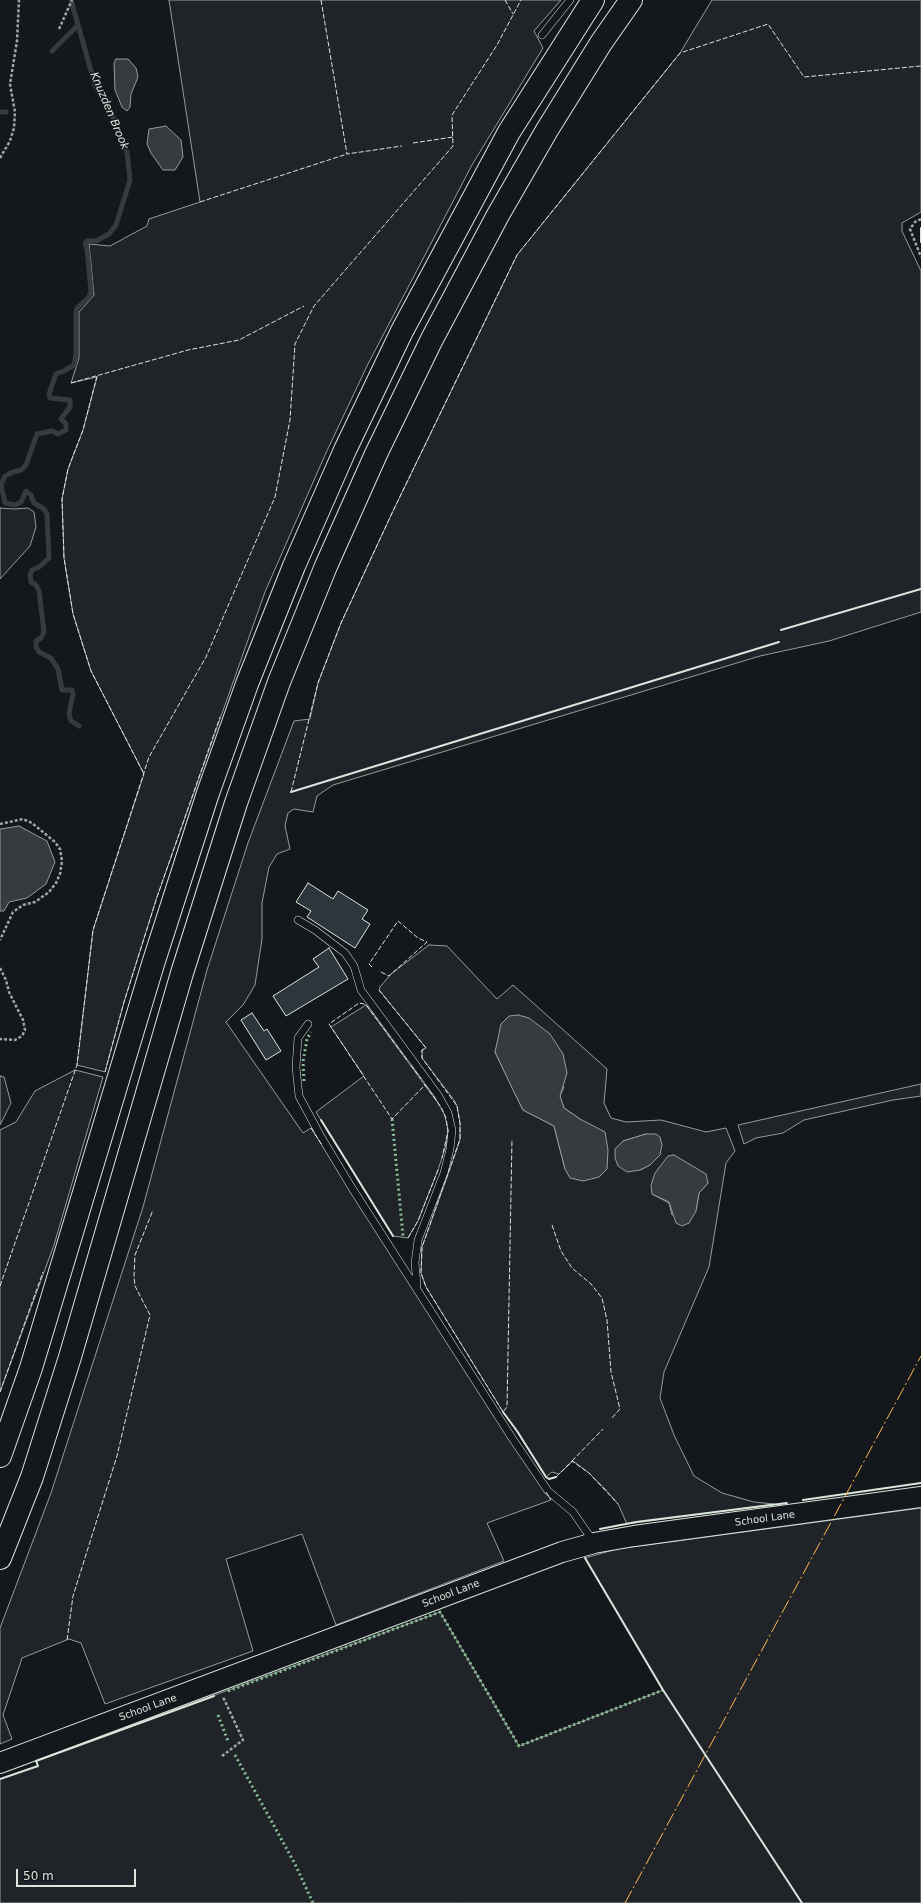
<!DOCTYPE html>
<html>
<head>
<meta charset="utf-8">
<style>
	body { margin:0 }
	#map { position:relative; width:921px; height:1903px; overflow:hidden; background:#14181c; font-family:"DejaVu Sans",sans-serif }
	canvas { display:block }
	.scale { position:absolute; left:16px; top:1869px; width:120px; height:18px; box-sizing:border-box; border:2px solid #d8e6dc; border-top:0; padding-left:5px; font-size:12px; line-height:14px; white-space:nowrap; color:#d8e6dc; -webkit-text-stroke:3px #14181c; paint-order:stroke }
</style>
</head>
<body>
<div id="map">
<canvas width="921" height="1903"></canvas>
<div class="scale">50 m</div>
</div>
<script>
const ctx = document.querySelector('canvas').getContext('2d');
ctx.lineJoin = 'round';
function paint(path, color) { ctx.fillStyle = color; ctx.fill(path, 'evenodd'); }
const shape = rows => new Path2D(rows.map(r => 'M' + r).join(''));
function trace(path, color, width, dash) { ctx.strokeStyle = color; ctx.lineWidth = width; ctx.lineCap = dash ? 'butt' : 'round'; ctx.setLineDash(dash || []); ctx.stroke(path); }
function label(font, color, halo, rows, align = 'center') {
  ctx.font = font + ' "DejaVu Sans",sans-serif'; ctx.lineWidth = 3; ctx.setLineDash([]); ctx.textBaseline = 'middle'; ctx.strokeStyle = halo; ctx.fillStyle = color; for (const [text, x, y, turn = 0] of rows) {
    ctx.save(); ctx.translate(x, y); ctx.rotate((+turn || 0) * Math.PI / 180); ctx.textAlign = isNaN(turn) ? turn : align; if (halo) ctx.strokeText(text, 0, 0); ctx.fillText(text, 0, 0); ctx.restore();
  }
}
const green = shape([
	[169,0,561,0,534,31,543,48,472,165,368,364,325,455,265,592,157,897,124,1002,105,1072,77,1065,93,930,144,774,91,671,73,614,64,558,62,499,68,469,83,430,97,377,71,383,79,358,79,312,94,295,89,244,110,246,147,226,149,219,200,202,169,0],
	[712,0,921,0,921,212,902,223,902,231,921,271,921,612,829,641,760,656,333,785,317,796,313,812,294,809,288,813,285,826,290,849,277,854,269,867,262,903,262,939,255,985,243,1005,226,1022,303,1133,311,1128,551,1500,487,1523,504,1561,336,1625,302,1534,226,1559,253,1651,105,1704,81,1643,69,1639,22,1658,3,1715,12,1739,0,1744,0,1628,51,1493,143,1207,207,970,248,843,294,721,310,719,318,683,341,623,393,511,517,255,680,53,712,0],
	[0,508,14,509,28,508,34,512,36,527,30,546,0,579,0,508],
	[429,945,447,946,497,999,513,985,607,1069,604,1103,611,1118,626,1122,661,1120,706,1132,726,1128,735,1151,726,1163,709,1267,664,1372,660,1398,674,1435,694,1476,722,1493,754,1502,774,1504,627,1524,618,1504,605,1489,589,1473,573,1461,559,1474,552,1472,546,1477,517,1431,503,1412,426,1287,421,1273,422,1247,456,1152,460,1139,460,1123,457,1106,454,1100,422,1058,422,1050,426,1048,379,990,380,987,391,974,429,945],
	[495,1052,564,1087,560,1096,564,1108,580,1119,565,1169,554,1126,523,1110,495,1052],
	[646,1134,660,1155,650,1165,640,1170,623,1141,646,1134],
	[708,1183,699,1193,696,1211,672,1215,669,1203,652,1194,708,1183],
	[366,1005,441,1107,446,1118,448,1131,446,1145,438,1170,418,1221,408,1238,393,1236,316,1112,364,1076,331,1027,366,1005],
	[75,1070,103,1077,54,1245,0,1392,0,1130,16,1122,35,1091,75,1070],
	[0,1076,4,1077,11,1103,0,1125,0,1076],
	[921,1084,921,1096,893,1100,804,1120,783,1133,756,1138,744,1144,738,1125,921,1084],
	[921,1508,921,1903,0,1903,0,1779,38,1766,36,1761,440,1612,519,1746,663,1690,585,1558,617,1549,921,1508]
]);
const water = shape([
	[116,59,128,59,136,68,138,77,131,94,130,107,127,111,122,107,115,90,114,63,116,59],
	[166,126,181,140,183,157,175,170,163,170,151,153,147,144,149,129,166,126],
	[19,826,47,841,55,862,46,884,27,898,9,902,4,911,0,911,0,829,19,826],
	[518,1015,529,1018,550,1034,563,1054,567,1073,560,1096,564,1108,580,1119,605,1132,608,1150,607,1169,599,1177,583,1181,570,1178,565,1169,554,1126,523,1110,515,1094,495,1052,501,1024,509,1016,518,1015],
	[646,1134,656,1134,660,1137,662,1145,660,1155,650,1165,640,1170,627,1172,618,1166,615,1158,615,1149,623,1141,646,1134],
	[674,1155,706,1174,708,1183,699,1193,696,1211,689,1223,682,1226,676,1223,669,1202,652,1194,651,1185,655,1173,668,1156,674,1155]
]);
const stream = shape([
	[71,0,95,85,114,119,127,152,130,180,116,225,109,234,96,241,87,241,85,244,87,249,91,291,89,297,77,308,76,312,76,355,74,365,64,371,56,374,49,394,50,398,70,400,70,407,61,419,66,424,66,430,58,434,52,431,37,434,26,465,21,470,13,472,5,476,1,485,5,503,15,505,21,502,26,491,31,495,34,503,44,509,47,514,49,558,39,567,32,570,30,575,31,582,36,585,39,591,44,632,41,638,36,641,36,647,39,652,51,658,58,669,62,690,72,690,73,694,69,714,71,721,79,726],
	[52,51,78,25],
	[0,112,6,112]
]);
const building = shape([
	[308,883,333,899,338,891,368,910,362,919,370,924,355,948,307,917,311,911,296,902,308,883],
	[329,948,348,979,286,1016,273,996,319,967,313,959,329,948],
	[252,1013,264,1031,267,1029,281,1051,266,1060,241,1020,252,1013]
]);
const path = shape([
	[59,29,72,0],
	[0,158,10,141,14,128,15,112,10,84,17,41,19,0],
	[921,219,915,222,910,229,921,257],
	[0,824,23,819,32,823,55,842,60,849,62,861,60,874,56,883,49,892,35,902,23,905,13,912,0,940],
	[0,968,6,980,9,992,23,1020,25,1030,22,1036,15,1040,0,1039],
	[222,1756,243,1740,223,1697]
]);
const service = shape([
	[542,35,570,0],
	[298,920,315,930,345,953,354,966,361,990,438,1095,448,1113,452,1130,450,1149,444,1173,418,1240,415,1263,417,1285],
	[308,1024,298,1038,296,1067,299,1096,320,1135,352,1188,512,1438,548,1491,573,1512,593,1541]
]);
const secondary = shape([
	[0,1763,562,1552,594,1543,634,1536,921,1497]
]);
const motorway = shape([
	[0,1456,31,1368,153,964,208,793,247,684,294,566,345,450,402,331,509,132,593,0],
	[0,1558,32,1477,70,1357,182,973,236,803,279,682,326,566,376,454,432,339,498,215,547,130,601,43,631,0]
]);
const hedge = shape([
	[304,1081,303,1062,307,1039,311,1032],
	[392,1119,403,1236],
	[228,1691,440,1612,519,1746,663,1690],
	[218,1715,228,1741],
	[235,1755,295,1864,313,1903]
]);
const fence = shape([
	[321,0,347,154,402,146],
	[505,0,513,14],
	[413,143,453,137],
	[200,202,347,154],
	[97,376,83,430,68,469,62,499,64,558,73,614,91,671,144,774],
	[71,383,188,350,239,340,304,306],
	[291,792,318,683,341,623,393,511,517,255,680,53,768,24,804,77,921,66],
	[372,967,369,964,398,921,418,938,427,942,389,976,379,971],
	[379,990,426,1048,422,1050,422,1058,457,1106,460,1123,460,1139,422,1247,421,1273,426,1287,503,1412,507,1407,512,1139],
	[407,1060,367,1006,364,1004,359,1003,329,1024,392,1119,425,1085,424,1084],
	[411,1065,421,1079],
	[105,1072,124,1002,157,897,220,717],
	[425,1085,441,1107,446,1118,448,1131,442,1158],
	[311,1128,322,1145],
	[552,1225,561,1251,572,1268,591,1284,602,1298,607,1320,611,1372,620,1409,611,1419],
	[408,1238,418,1221,438,1170],
	[0,1286,77,1065,93,930,149,757,206,657,275,497,290,420,295,344,314,306,453,146,452,115,497,45,521,0],
	[0,1392,43,1272],
	[572,1461,603,1429],
	[556,1477,572,1461,589,1473,618,1504],
	[546,1492,551,1500],
	[67,1640,73,1596,117,1456,150,1315,135,1286,134,1276,135,1255,153,1210]
]);
const wall = shape([
	[921,228,921,242],
	[781,630,921,589],
	[291,792,779,642],
	[321,1120,393,1236],
	[503,1412,517,1431,546,1477,549,1479,556,1477],
	[803,1500,921,1483],
	[600,1529,636,1522,787,1503],
	[585,1558,663,1690,802,1903],
	[0,1779,38,1766,36,1761,214,1696]
]);
const power = shape([
	[625,1903,921,1356]
]);
const streetNames = [
	["School Lane",765,1519,-8],
	["School Lane",451,1594,-21],
	["School Lane",148,1708,-20]
];
const waterNames = [
	["Knuzden Brook",109,111,67]
];
paint(green, '#202428');
trace(green, '#939e99', 1);
paint(water, '#363b3e');
trace(water, '#939e99', 1);
trace(stream, '#363b3e', 5);
paint(building, '#2c363c');
trace(building, '#d8e6dc', 1);
trace(service, '#d8e6dc', 8);
trace(secondary, '#d8e6dc', 22);
trace(motorway, '#d8e6dc', 24);
trace(path, '#9da8a2', 2.5, [3, 2]);
trace(service, '#14181c', 7);
trace(secondary, '#14181c', 20);
trace(motorway, '#14181c', 22);
trace(hedge, '#8ac095', 3, [2, 3]);
trace(fence, '#d8e6dc', 1, [5, 2]);
trace(wall, '#d8e6dc', 2);
trace(power, '#ffb74d', 1, [14, 3, 2, 3]);
label('10px', '#d8e6dc', '#14181c', streetNames);
label('italic 11px', '#d8e6dc', '#14181c', waterNames);
</script>
</body>
</html>
